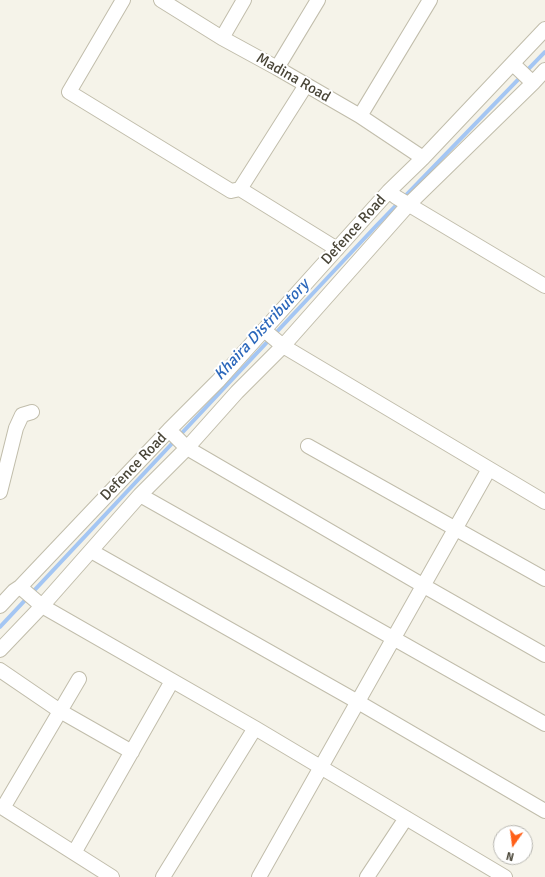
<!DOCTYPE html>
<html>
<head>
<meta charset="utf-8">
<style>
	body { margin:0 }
	#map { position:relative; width:545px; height:877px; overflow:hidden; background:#f5f3e9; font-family:Signika,sans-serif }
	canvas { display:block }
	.north { position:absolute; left:493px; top:825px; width:40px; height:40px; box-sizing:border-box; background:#fff; border:1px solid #b6b5af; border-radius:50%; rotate:194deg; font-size:11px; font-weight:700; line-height:16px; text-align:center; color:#494537 }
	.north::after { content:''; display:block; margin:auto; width:14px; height:18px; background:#ff5f17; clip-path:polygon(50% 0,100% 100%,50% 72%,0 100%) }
</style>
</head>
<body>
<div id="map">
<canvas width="545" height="877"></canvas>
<div class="north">N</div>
</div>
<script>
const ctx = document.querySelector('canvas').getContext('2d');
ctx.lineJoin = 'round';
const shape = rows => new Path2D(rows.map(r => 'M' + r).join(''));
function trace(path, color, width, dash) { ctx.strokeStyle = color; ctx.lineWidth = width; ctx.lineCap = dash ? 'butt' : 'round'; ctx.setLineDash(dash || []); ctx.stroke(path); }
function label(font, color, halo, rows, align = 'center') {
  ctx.font = font + ' Signika,sans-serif'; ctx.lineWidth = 4; ctx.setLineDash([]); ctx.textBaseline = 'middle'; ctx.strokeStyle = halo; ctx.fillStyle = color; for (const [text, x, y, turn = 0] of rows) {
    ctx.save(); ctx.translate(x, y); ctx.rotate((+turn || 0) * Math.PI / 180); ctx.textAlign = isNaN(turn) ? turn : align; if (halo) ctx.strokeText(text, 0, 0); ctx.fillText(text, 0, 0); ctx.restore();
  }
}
const stream = shape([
	[0,627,377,225,545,52]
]);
const minor = shape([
	[123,0,69,92,231,191,240,189,337,249],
	[161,0,222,38,277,68,360,116,423,158],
	[222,38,244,0],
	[513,64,533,83],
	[277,68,318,0],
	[360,116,430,0],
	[240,189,306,85],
	[389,191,396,197,545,286],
	[264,330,283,346,545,502],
	[169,430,187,448,424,586,545,655],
	[308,446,545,579],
	[0,492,16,428,22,415,32,412],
	[140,495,545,724],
	[91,551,358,702,545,811],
	[0,606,14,591,20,587,169,430,218,381,389,191,423,158,545,29],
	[0,650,42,606,20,587],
	[0,670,60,711,132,752],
	[0,806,112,877],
	[3,808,79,679],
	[74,853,172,681],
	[163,877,255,728],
	[259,877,489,469],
	[367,877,406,818],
	[505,877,255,728,42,606,140,495,187,448,237,392,283,346,409,204,533,83,545,70]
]);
const streetNames = [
	["Madina Road",293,78,30],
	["Defence Road",354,230,-48],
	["Defence Road",134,467,-46]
];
const waterNames = [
	["Khaira Distributory",262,330,-47]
];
trace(stream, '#a4c6f3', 4);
trace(minor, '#c1bdab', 16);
trace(minor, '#fff', 14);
label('15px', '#494537', '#fff', streetNames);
label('italic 16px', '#2b67bb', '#fff', waterNames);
</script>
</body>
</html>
